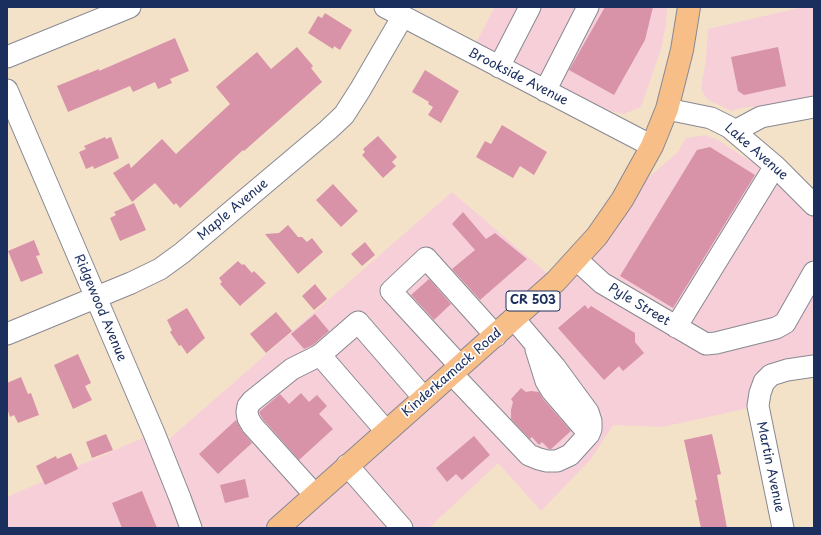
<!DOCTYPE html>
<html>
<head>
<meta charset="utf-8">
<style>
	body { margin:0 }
	#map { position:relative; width:821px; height:535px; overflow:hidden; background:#f4e2c8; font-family:"Playpen Sans",sans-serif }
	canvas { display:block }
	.frame { position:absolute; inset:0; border:8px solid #1b2f5e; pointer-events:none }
</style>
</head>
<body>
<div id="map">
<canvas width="821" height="535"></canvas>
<div class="frame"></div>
</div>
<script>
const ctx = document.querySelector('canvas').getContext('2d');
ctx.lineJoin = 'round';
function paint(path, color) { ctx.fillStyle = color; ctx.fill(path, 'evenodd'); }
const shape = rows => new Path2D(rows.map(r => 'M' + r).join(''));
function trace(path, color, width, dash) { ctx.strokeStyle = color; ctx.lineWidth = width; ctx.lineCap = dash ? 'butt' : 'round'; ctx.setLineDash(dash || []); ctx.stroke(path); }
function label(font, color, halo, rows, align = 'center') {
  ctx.font = font + ' "Playpen Sans",sans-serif'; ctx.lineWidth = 3.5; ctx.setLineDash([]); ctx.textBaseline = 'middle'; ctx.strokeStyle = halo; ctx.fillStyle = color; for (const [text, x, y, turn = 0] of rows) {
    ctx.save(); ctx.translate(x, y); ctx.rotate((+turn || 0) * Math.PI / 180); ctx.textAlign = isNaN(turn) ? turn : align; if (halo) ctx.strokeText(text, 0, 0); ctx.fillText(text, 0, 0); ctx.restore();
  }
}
const built = shape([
	[495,7,667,7,666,25,661,49,641,107,624,114,568,103,471,52],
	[803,7,814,7,814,101,741,108,731,111,707,99,701,89,706,59,708,29],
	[706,135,718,140,745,158,775,166,814,205,814,366,787,370,758,406,662,427,613,425,591,459,541,511,498,463,429,528,7,528,7,497,154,433,160,447,452,192,556,281,622,200,678,152,686,138]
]);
const building = shape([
	[605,7,653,7,645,40,614,95,569,70],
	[325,13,352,30,340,50,334,46,333,49,308,33,318,16,322,18],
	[175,38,189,71,170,79,172,83,158,89,155,82,133,92,130,86,68,112,57,86,99,69,99,71],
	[297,47,313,66,311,68,322,82,244,151,243,150,180,208,176,203,174,205,155,183,132,202,113,173,129,163,131,168,162,139,176,154,230,104,216,87,218,85,257,52,271,69],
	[778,47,786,86,744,95,738,91,731,57],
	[425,70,459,91,441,123,428,115,433,107,428,104,429,102,412,92],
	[502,125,547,152,534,175,520,166,513,178,476,157,485,141,491,144],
	[378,136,397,157,392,162,396,166,383,178,362,155,365,152,363,149],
	[105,137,106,139,111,137,119,158,94,169,93,166,86,169,79,152,86,149,84,146],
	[710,147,755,175,673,308,620,276,697,150],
	[333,184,358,211,341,227,316,200],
	[134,203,146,230,120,241,110,218,116,215,114,212],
	[463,212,486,239,495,233,527,259,480,300,452,269,475,250,452,224],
	[288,225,298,237,302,237,307,242,312,238,323,252,298,274,265,234,279,233],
	[34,240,40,255,36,256,43,273,21,282,8,251],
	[365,242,375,255,362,266,351,254],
	[238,261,242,265,244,264,252,273,254,271,266,283,240,306,220,284,222,282,219,278],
	[429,279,451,304,434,320,411,295],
	[315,284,327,299,314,310,302,296],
	[585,305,588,309,591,306,635,333,635,342,644,353,623,371,619,366,604,380,558,328],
	[187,308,205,338,187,354,181,345,179,346,170,332,172,330,167,320],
	[276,312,292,331,266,353,250,334],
	[315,314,329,331,313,345,304,349,291,334],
	[78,354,91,383,85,386,92,400,73,409,54,365],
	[21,377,28,394,31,393,39,415,18,423,14,415,10,417,7,408,7,383],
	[521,388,526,392,531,391,539,392,543,399,571,431,551,449,549,449,542,442,539,445,532,437,530,439,511,419,511,410,513,402,511,399],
	[301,393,309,402,317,395,327,406,319,414,333,429,299,460,262,418,259,412,280,394,289,404],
	[236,420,242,431,252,443,218,474,199,454],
	[106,434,113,450,92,458,86,442],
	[712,434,721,474,717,475,727,528,701,528,695,500,697,500,684,440],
	[474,436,490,455,462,480,456,474,447,482,436,468],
	[71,453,78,469,45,485,36,466,56,456,57,459],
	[245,479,249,497,225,503,220,485],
	[142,491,157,528,122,528,112,503]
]);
const minor = shape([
	[385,7,652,146],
	[7,57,130,7],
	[499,67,530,7],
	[7,90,154,433,180,498,191,528],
	[545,91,588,7],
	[667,109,711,118,729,127,775,166,814,205],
	[735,131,761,117,814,107],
	[577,260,602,283,706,344,716,343,776,328,785,323,814,272],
	[676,327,775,166],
	[7,334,131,283,160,269,182,253,328,130,344,115,360,90,403,16],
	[536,349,546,381,552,391,589,434],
	[460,366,391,291,426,258,496,336],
	[452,374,529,455,539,459,547,461,557,461,570,455,589,434,591,429,591,421,588,412,555,367,514,319],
	[386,431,320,355,358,322,424,398],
	[347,465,402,528],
	[315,495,252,425,248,418,247,412,248,406,252,401,292,369,320,355],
	[783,528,758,406,760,393,764,382,771,375,787,370,814,366]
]);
const major = shape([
	[278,528,556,281,597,236,622,200,652,146,667,109,682,50,689,7]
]);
const shields = [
	[533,301,54]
];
const shieldNames = [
	["CR 503",533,301]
];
const streetNames = [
	["Brookside Avenue",518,77,27],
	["Lake Avenue",756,152,41],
	["Maple Avenue",233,210,-40],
	["Pyle Street",639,305,31],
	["Ridgewood Avenue",100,308,67],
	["Kinderkamack Road",452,373,-41],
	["Martin Avenue",770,467,78]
];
paint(built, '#f6cfd9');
paint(building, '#d893a9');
trace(minor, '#888893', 23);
trace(major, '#888893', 24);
trace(minor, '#fff', 21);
trace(major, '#f7be88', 22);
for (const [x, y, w] of shields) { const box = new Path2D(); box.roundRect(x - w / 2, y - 10, w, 20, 3); ctx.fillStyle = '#fff'; ctx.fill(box); trace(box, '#1b2f5e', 1); }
label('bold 12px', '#1b2f5e', null, shieldNames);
label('13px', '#1b2f5e', '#fff', streetNames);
</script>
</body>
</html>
